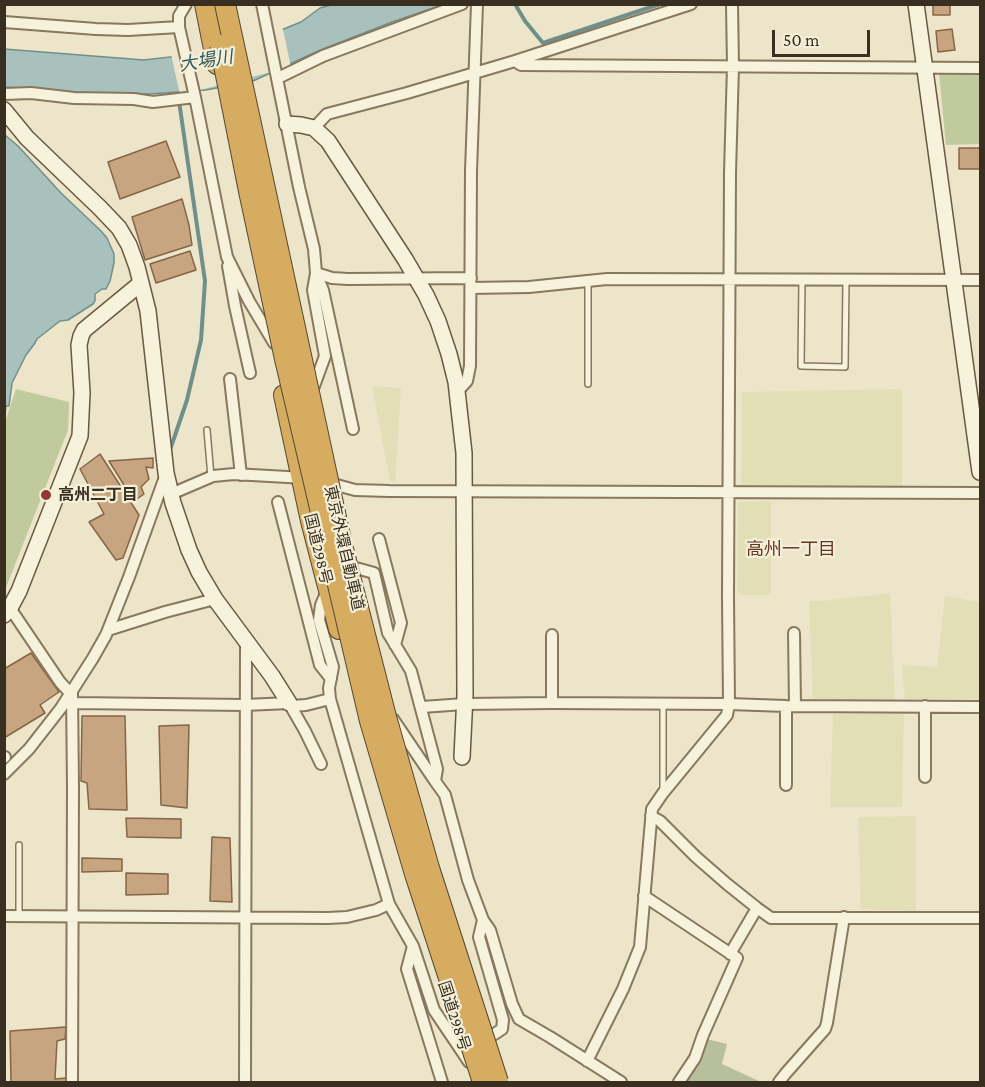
<!DOCTYPE html>
<html>
<head>
<meta charset="utf-8">
<style>
	body { margin:0 }
	#map { position:relative; width:985px; height:1087px; overflow:hidden; background:#ece5c9; font-family:"Crimson Pro",serif }
	canvas { display:block }
	.frame { position:absolute; inset:0; border:6px solid #392f21; pointer-events:none }
	.scale { position:absolute; left:772px; top:30px; width:98px; height:27px; box-sizing:border-box; border:3px solid #392f21; border-top:0; padding-left:8px; font-size:18px; line-height:21px; white-space:nowrap; color:#392f21; -webkit-text-stroke:4px #f4efd8; paint-order:stroke }
</style>
</head>
<body>
<div id="map">
<canvas width="985" height="1087"></canvas>
<div class="frame"></div>
<div class="scale">50 m</div>
</div>
<script>
const ctx = document.querySelector('canvas').getContext('2d');
ctx.lineJoin = 'round';
function paint(path, color) { ctx.fillStyle = color; ctx.fill(path, 'evenodd'); }
const shape = rows => new Path2D(rows.map(r => 'M' + r).join(''));
function trace(path, color, width, dash) { ctx.strokeStyle = color; ctx.lineWidth = width; ctx.lineCap = dash ? 'butt' : 'round'; ctx.setLineDash(dash || []); ctx.stroke(path); }
function label(font, color, halo, rows, align = 'center') {
  ctx.font = font + ' "Crimson Pro","Noto Sans JP",serif'; ctx.lineWidth = 4.5; ctx.setLineDash([]); ctx.textBaseline = 'middle'; ctx.strokeStyle = halo; ctx.fillStyle = color; for (const [text, x, y, turn = 0] of rows) {
    ctx.save(); ctx.translate(x, y); ctx.rotate((+turn || 0) * Math.PI / 180); ctx.textAlign = isNaN(turn) ? turn : align; if (halo) ctx.strokeText(text, 0, 0); ctx.fillText(text, 0, 0); ctx.restore();
  }
}
const farmland = shape([
	[372,386,401,388,395,482,390,481],
	[902,389,902,488,741,485,742,392],
	[771,501,771,595,741,595,737,591,738,502],
	[890,593,895,700,813,699,809,601,823,601],
	[945,596,980,602,980,699,905,699,902,665,937,667],
	[904,712,902,807,830,807,833,714],
	[916,816,916,911,861,909,858,817]
]);
const green = shape([
	[939,72,980,73,980,144,946,145],
	[16,389,69,402,68,430,5,590,5,422]
]);
const cemetery = shape([
	[707,1039,727,1044,722,1064,761,1082,686,1082,703,1053]
]);
const water = shape([
	[331,5,442,5,392,22,318,51,253,81,206,90,149,94,62,92,5,87,4,49,144,60,196,54,244,45,301,22,320,8,331,5],
	[5,135,18,146,61,193,101,231,107,238,114,254,114,263,110,281,106,289,102,289,95,294,95,301,93,304,68,320,60,321,37,339,35,343,26,355,12,383,9,406,6,406,5,416,5,135]
]);
const pier = shape([
	[282,25,291,67,180,95,171,54,196,51,243,42]
]);
const stream = shape([
	[515,4,525,21,543,43,660,4],
	[170,450,187,400,201,340,205,281,179,101]
]);
const building = shape([
	[933,4,950,4,950,15,933,15,933,4],
	[952,29,955,50,938,52,936,31,952,29],
	[166,141,180,177,120,199,108,162,166,141],
	[959,148,980,148,980,169,959,169,959,148],
	[182,199,189,225,192,245,145,260,132,217,182,199],
	[190,251,196,270,156,283,150,264,190,251],
	[100,454,139,515,123,558,116,560,89,522,104,514,80,469,100,454],
	[153,458,153,468,146,467,149,479,141,487,144,494,134,501,109,461,153,458],
	[31,653,59,692,40,705,45,713,4,738,4,669,31,653],
	[82,716,125,716,127,810,89,809,87,783,81,781,82,716],
	[189,725,187,808,161,805,159,726,189,725],
	[126,818,181,819,181,838,127,837,126,818],
	[212,837,230,838,232,902,210,901,212,837],
	[82,858,122,859,122,871,82,872,82,858],
	[126,873,168,874,168,894,126,895,126,873],
	[66,1027,65,1039,57,1041,55,1079,66,1078,66,1082,11,1082,10,1031,66,1027]
]);
const lane = shape([
	[802,280,801,366,845,367,846,280],
	[588,384,588,282],
	[207,430,211,477],
	[663,704,663,791],
	[19,845,19,915]
]);
const street = shape([
	[186,4,179,16,179,27,195,97,227,257,249,301,274,343],
	[262,4,299,187,314,249,316,273,313,290,325,356,314,386],
	[4,22,96,29,128,30,179,27],
	[515,61,691,4],
	[278,78,323,56,462,4],
	[4,94,31,93,74,98,134,99,153,102,195,97],
	[314,128,327,114,407,93,515,61,521,65,980,68],
	[228,266,235,306,250,373],
	[316,273,332,278,348,279,471,278],
	[316,274,323,290,353,429],
	[471,288,529,287,607,279,980,280],
	[230,379,241,475],
	[457,392,467,381,470,366,471,171,477,4],
	[326,482,355,490,389,491,980,493],
	[171,494,213,476,234,474,305,478],
	[278,502,320,665,331,679],
	[379,539,401,623,395,645],
	[356,568,374,573,388,633,411,671,437,769,435,781,445,795,468,880,483,920,490,930,512,1004,519,1019,550,1037,621,1082],
	[327,591,321,605,319,620,333,667,329,688,330,699,389,904,413,946,434,1010,469,1062],
	[10,608,60,682,71,694],
	[108,630,165,612,215,599],
	[794,633,795,706],
	[73,703,245,705,289,703,305,731,321,764],
	[552,703,552,635],
	[291,706,306,705,330,699],
	[422,707,464,704,552,703,729,704,786,706,980,707],
	[393,719,435,781],
	[4,758,5,757],
	[4,774,29,749,61,708,93,658,106,635,129,577,166,474],
	[925,777,925,706],
	[786,785,786,706],
	[651,816,660,821,696,857,727,884,757,908,771,918,980,918],
	[644,896,737,958,703,1035,695,1058,679,1082],
	[4,916,328,918,347,917,376,910,389,904],
	[483,920,479,937,503,1020,502,1029,490,1037],
	[413,946,407,969,442,1082],
	[730,954,757,908],
	[587,1061,623,989,640,947,652,809,663,793,727,715,729,704,728,597,730,173,733,66,732,4],
	[72,1082,73,788,72,692],
	[245,1082,246,641],
	[779,1082,786,1073,825,1029,827,1023,844,917]
]);
const secondary = shape([
	[916,4,980,472],
	[4,110,27,138,100,208,119,228,129,245,137,267,148,311,166,473,173,503,189,550,199,572,215,599,272,676,289,703],
	[287,124,301,125,314,128,328,141,405,259,426,295,438,321,449,354,456,382,464,453,465,695,462,757],
	[4,615,10,608,19,591,80,436,82,393,79,345,81,336,84,330,141,283]
]);
const highway = shape([
	[205,4,217,64],
	[284,395,311,521,339,629]
]);
const highwayBridge = shape([
	[225,4,342,545,386,717,429,868,498,1082],
	[220,45,249,191,285,359,370,721,415,874,483,1082]
]);
const markers = [
	[46,495,6,"#943a32"]
];
const poiNames = [
	["高州二丁目",58,495]
];
const streetNames = [
	["東京外環自動車道",344,548,77],
	["国道298号",318,549,76],
	["国道298号",454,1016,72]
];
const waterNames = [
	["大場川",206,61,-9]
];
const neighbourhoodNames = [
	["高州一丁目",791,549]
];
paint(farmland, '#e2dfb7');
paint(green, '#c1ca9d');
paint(cemetery, '#b8c09b');
paint(water, '#a9c1bc');
trace(water, '#708f8a', 1.5);
paint(pier, '#ece5c9');
trace(stream, '#708f8a', 4);
paint(building, '#c8a581');
trace(building, '#866546', 1.5);
trace(lane, '#88785e', 8);
trace(street, '#88785e', 14);
trace(secondary, '#6a5941', 18);
trace(highway, '#564632', 22);
trace(lane, '#f7f2dc', 5);
trace(street, '#f7f2dc', 10);
trace(secondary, '#f7f2dc', 15);
trace(highway, '#d6ad60', 20);
trace(highwayBridge, '#564632', 22, []);
trace(highwayBridge, '#d6ad60', 20);
for (const [x, y, r, color] of markers) { const dot = new Path2D(); dot.arc(x, y, r, 0, 2 * Math.PI); ctx.fillStyle = color; ctx.fill(dot); trace(dot, '#f4efd8', 2); }
label('bold 16px', '#392f21', '#f4efd8', poiNames, 'left');
label('16px', '#392f21', '#f4efd8', streetNames);
label('italic 18px', '#315758', '#f4efd8', waterNames);
label('18px', '#643623', '#f4efd8', neighbourhoodNames);
</script>
</body>
</html>
